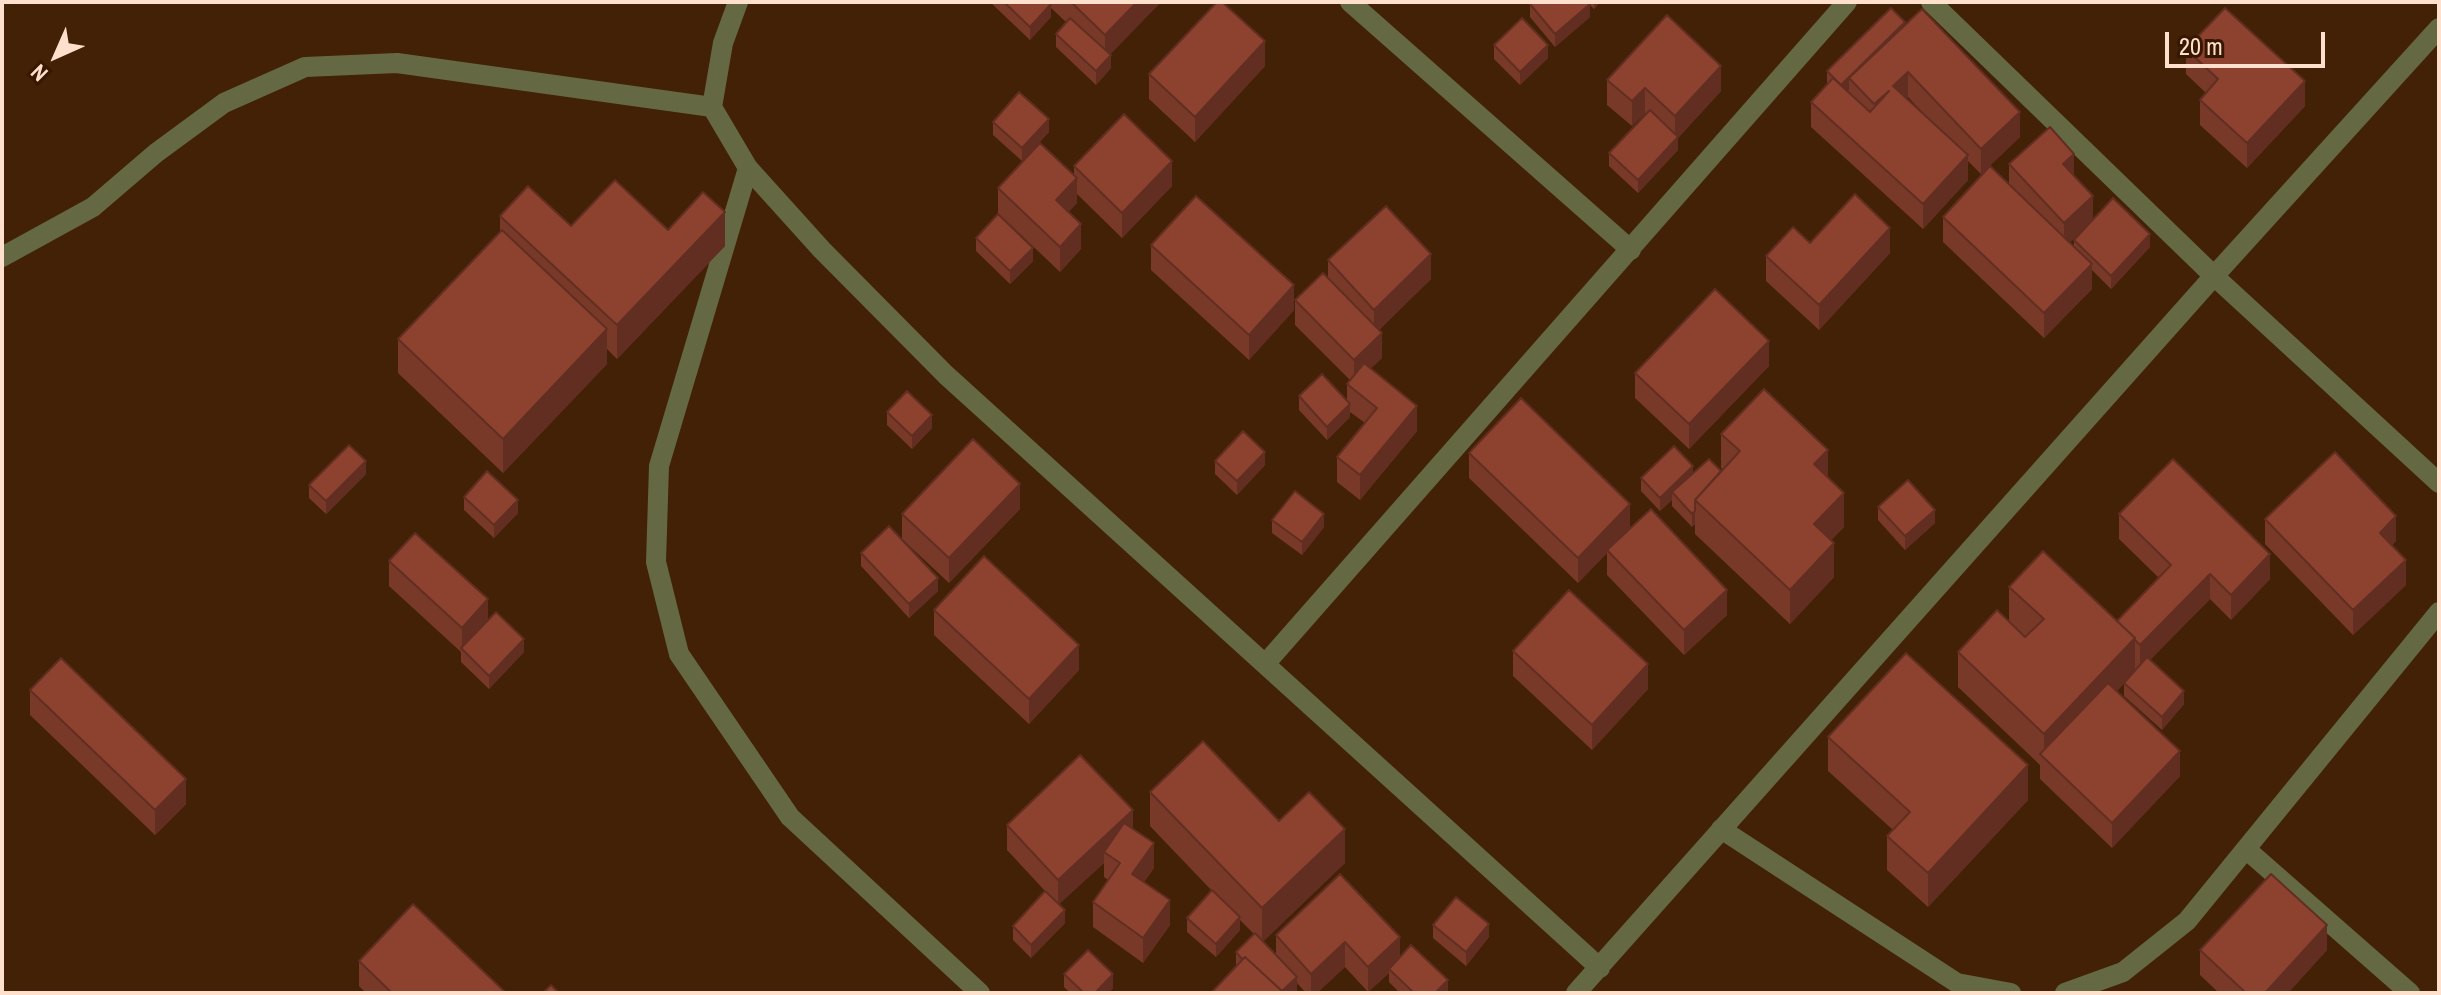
<!DOCTYPE html>
<html>
<head>
<meta charset="utf-8">
<style>
	body { margin:0 }
	#map { position:relative; width:2441px; height:995px; overflow:hidden; background:#422106; font-family:"Archivo Narrow",sans-serif }
	canvas { display:block }
	.frame { position:absolute; inset:0; border:4px solid #fee0cc; pointer-events:none }
	.north { position:absolute; left:16px; top:16px; width:80px; height:80px; -webkit-text-stroke:6px #371700; paint-order:stroke; rotate:225deg; font-size:22px; font-weight:700; line-height:32px; text-align:center; color:#fee0cc }
	.north::after { content:''; display:block; margin:auto; width:28px; height:36px; background:#fee0cc; clip-path:polygon(50% 0,100% 100%,50% 72%,0 100%) }
	.scale { position:absolute; left:2165px; top:32px; width:160px; height:36px; box-sizing:border-box; border:4px solid #fee0cc; border-top:0; padding-left:10px; font-size:24px; line-height:28px; white-space:nowrap; color:#fee0cc; -webkit-text-stroke:6px #371700; paint-order:stroke }
</style>
</head>
<body>
<div id="map">
<canvas width="2441" height="995"></canvas>
<div class="frame"></div>
<div class="north">N</div>
<div class="scale">20 m</div>
</div>
<script>
const ctx = document.querySelector('canvas').getContext('2d');
ctx.lineJoin = 'round';
const shape = rows => new Path2D(rows.map(r => 'M' + r).join(''));
function trace(path, color, width, dash) { ctx.strokeStyle = color; ctx.lineWidth = width; ctx.lineCap = dash ? 'butt' : 'round'; ctx.setLineDash(dash || []); ctx.stroke(path); }
function paint(path, color) { ctx.fillStyle = color; ctx.fill(path, 'evenodd'); }
const minor = shape([
	[738,2,723,43,712,107,748,168,822,250,946,375,1600,968],
	[1350,2,1631,250],
	[1931,2,2214,276,2439,483],
	[748,168,659,466,656,562,679,654,790,817,980,993],
	[2,257,93,207,156,153,224,103,305,67,397,63,712,107],
	[1266,663,1847,2],
	[1721,829,1957,983,2011,993],
	[2247,850,2410,993],
	[1576,993,2214,276,2439,28],
	[2065,993,2123,972,2187,921,2439,612]
]);
const wall = shape([
	[990,2,1161,2,1110,54,1111,68,1096,85,1056,47,1056,34,1066,22,1051,8,1051,17,1030,40],
	[1532,2,1600,2,1594,9,1590,5,1590,17,1555,47,1530,17,1530,4],
	[1905,25,2020,137,1981,174,1968,161,1968,180,1923,229,1811,127,1811,102,1827,84,1827,71],
	[1908,97,1926,116,1906,98],
	[1494,45,1548,58,1520,85,1494,59],
	[2186,49,2305,106,2247,168,2200,125,2200,100,2206,93,2186,74],
	[1265,66,1195,142,1149,99,1149,74],
	[1607,80,1721,91,1678,138,1678,150,1638,193,1609,166,1609,153,1646,113,1645,113,1632,126,1607,105],
	[993,122,1049,132,1022,161,993,135],
	[2009,164,2074,176,2093,220,2150,247,2111,289,2092,270,2092,289,2044,338,1943,242,1943,217,2009,184],
	[2085,228,2074,240,2074,246,2069,242],
	[1074,166,1172,186,1122,238,1077,194,1077,203,1068,212,1081,249,1060,272,998,213,998,188,1074,175],
	[500,216,571,226,668,230,725,246,617,359,607,349,607,364,503,473,398,373,398,339,500,232],
	[976,238,1033,261,1010,284,976,251],
	[1810,243,1890,253,1819,330,1766,281,1766,256],
	[1151,245,1294,310,1249,360,1151,270],
	[1328,260,1431,279,1379,330,1382,358,1371,368,1417,431,1360,500,1337,482,1337,457,1365,423,1350,412,1350,417,1327,440,1299,410,1299,396,1347,400,1347,384,1350,380,1295,325,1295,300,1328,278],
	[1769,366,1689,449,1635,398,1635,373],
	[887,412,932,428,912,449,887,425],
	[1721,434,1828,478,1844,527,1831,540,1834,577,1790,624,1695,534,1695,524,1692,527,1672,506,1672,500,1660,511,1641,491,1641,478,1721,471,1723,469,1721,468],
	[1469,453,1630,528,1727,615,1684,655,1607,575,1607,553,1578,583,1469,478],
	[1215,461,1265,465,1237,495,1215,474],
	[366,474,326,514,309,498,309,485],
	[464,497,518,513,494,538,464,510],
	[1878,507,1935,523,1905,550,1878,520],
	[1020,509,949,583,902,539,902,514],
	[2119,514,2270,579,2231,620,2210,599,2150,660,2184,704,2162,730,2124,696,2124,683,2117,691,2180,776,2112,848,2040,779,2040,765,1958,687,1958,652,2009,621,2009,587,2117,621,2159,578,2119,539],
	[2265,519,2396,541,2392,545,2406,585,2353,635,2265,544],
	[1272,520,1324,527,1302,555,1272,533],
	[861,553,938,591,909,618,861,566],
	[389,561,488,620,524,652,489,689,461,662,461,652,389,586],
	[934,610,1079,670,1029,724,934,635],
	[1513,651,1648,689,1592,750,1513,676],
	[30,690,186,804,155,835,30,715],
	[1828,737,2028,800,1928,907,1887,870,1887,836,1893,830,1828,771],
	[1150,792,1279,821,1345,863,1263,941,1276,954,1276,935,1340,874,1400,957,1448,993,1400,993,1389,982,1389,973,1368,992,1345,967,1317,993,1306,993,1297,983,1297,990,1294,993,1211,993,1236,966,1236,952,1254,934,1240,920,1240,930,1216,957,1187,932,1187,918,1213,892,1150,826],
	[1007,825,1133,829,1154,868,1144,882,1170,925,1143,963,1093,927,1093,902,1108,880,1104,877,1104,863,1059,904,1065,923,1031,958,1013,940,1013,926,1046,892,1007,850],
	[1433,925,1489,937,1466,966,1433,938],
	[2200,950,2327,950,2288,993,2219,993,2200,975],
	[359,961,506,993,366,993,359,986],
	[1064,974,1113,988,1108,993,1070,993,1064,987]
]);
const shadedWall = shape([
	[1137,2,1161,2,1105,60,1105,35],
	[1594,2,1600,2,1594,9],
	[1051,4,1051,17,1030,40,1030,27],
	[1590,4,1590,17,1555,47,1555,34],
	[1905,22,1905,35,1849,78,1849,90,1841,98,1841,85],
	[1265,41,1265,66,1195,142,1195,117],
	[1548,45,1548,58,1520,85,1520,72],
	[1111,55,1111,68,1096,85,1096,71],
	[1721,66,1721,91,1678,138,1678,150,1638,193,1638,180,1675,140,1675,116],
	[1908,72,1908,97,1893,111,1893,86],
	[2305,81,2305,106,2247,168,2247,143],
	[1645,88,1645,113,1632,126,1632,101],
	[2020,112,2020,137,1981,174,1981,149],
	[1049,119,1049,132,1022,161,1022,148],
	[2074,154,2074,179,2063,164],
	[1968,155,1968,180,1923,229,1923,204],
	[1172,161,1172,186,1122,238,1122,213],
	[1077,178,1077,203,1056,226,1056,200],
	[2093,196,2093,221,2064,248,2064,223],
	[725,212,725,246,617,359,617,325],
	[1081,224,1081,249,1060,272,1060,247],
	[1890,228,1890,253,1819,330,1819,305],
	[2150,234,2150,247,2111,289,2111,276],
	[1033,248,1033,261,1010,284,1010,271],
	[1431,254,1431,279,1374,335,1374,310],
	[2092,264,2092,289,2044,338,2044,313],
	[1294,285,1294,310,1249,360,1249,335],
	[607,329,607,364,503,473,503,439],
	[1382,333,1382,358,1354,385,1354,360],
	[1769,341,1769,366,1689,449,1689,424],
	[1350,404,1350,417,1327,440,1327,427],
	[1417,406,1417,431,1360,500,1360,475],
	[932,415,932,428,912,449,912,436],
	[1828,450,1828,484,1814,464],
	[1265,452,1265,465,1237,495,1237,481],
	[366,461,366,474,326,514,326,501],
	[1693,466,1693,480,1672,492,1672,500,1660,511,1660,498],
	[1020,484,1020,509,949,583,949,558],
	[1844,493,1844,527,1814,558,1814,524],
	[518,500,518,513,494,538,494,525],
	[1630,504,1630,529,1607,550,1607,553,1578,583,1578,558],
	[1935,510,1935,523,1905,550,1905,536],
	[1695,511,1695,524,1692,527,1692,514],
	[1324,514,1324,527,1302,555,1302,542],
	[2396,516,2396,541,2380,558,2380,533],
	[1834,543,1834,577,1790,624,1790,590],
	[2270,554,2270,579,2231,620,2231,595],
	[2406,560,2406,585,2353,635,2353,610],
	[2210,574,2210,599,2140,670,2140,645],
	[938,578,938,591,909,618,909,604],
	[1727,590,1727,615,1684,655,1684,630],
	[488,599,488,624,462,650,462,628],
	[2135,638,2135,672,2049,763,2044,758,2044,734],
	[524,639,524,652,489,689,489,676],
	[1079,645,1079,670,1029,724,1029,699],
	[1648,664,1648,689,1592,750,1592,725],
	[2184,691,2184,704,2162,730,2162,717],
	[2180,751,2180,776,2112,848,2112,823],
	[2028,765,2028,800,1928,907,1928,873],
	[186,779,186,804,155,835,155,810],
	[1133,810,1133,835,1104,852,1104,863,1058,905,1058,880],
	[1345,829,1345,863,1262,943,1262,908],
	[1154,843,1154,868,1132,899,1132,874],
	[1170,900,1170,925,1143,963,1143,938],
	[1065,910,1065,923,1031,958,1031,945],
	[1240,917,1240,930,1216,957,1216,944],
	[1489,924,1489,937,1466,966,1466,952],
	[2327,925,2327,950,2288,993,2265,993],
	[1400,937,1400,962,1389,969,1389,973,1368,992,1368,967],
	[1345,942,1345,967,1317,993,1311,993,1311,974],
	[1113,974,1113,988,1108,993,1095,993],
	[1297,977,1297,990,1294,993,1280,993],
	[1448,980,1448,993,1435,993]
]);
const building = shape([
	[1004,2,1049,2,1051,4,1030,27,1004,2],
	[1071,2,1137,2,1105,35,1071,2],
	[1217,2,1222,2,1265,41,1195,117,1149,74,1217,2],
	[1532,2,1588,2,1590,4,1555,34,1530,4,1532,2],
	[1891,8,1905,22,1841,85,1827,71,1891,8],
	[2225,8,2305,81,2247,143,2200,100,2218,79,2186,49,2225,8],
	[1922,9,2020,112,1981,149,1908,72,1893,86,1968,155,1923,204,1811,102,1833,78,1870,112,1889,91,1874,104,1849,78,1922,9],
	[1667,15,1721,66,1675,116,1645,88,1632,101,1607,80,1667,15],
	[1070,18,1111,55,1096,71,1056,34,1070,18],
	[1522,18,1548,45,1520,72,1494,45,1522,18],
	[1019,92,1049,119,1022,148,993,122,1019,92],
	[1650,110,1678,137,1638,180,1609,153,1650,110],
	[1124,114,1172,161,1122,213,1074,166,1124,114],
	[2050,127,2074,154,2063,164,2093,196,2064,223,2009,164,2050,127],
	[1040,143,1077,178,1056,200,1081,224,1060,247,998,188,1040,143],
	[1990,166,2092,264,2044,313,1943,217,1990,166],
	[615,180,668,230,703,192,725,212,617,325,500,216,528,186,571,226,615,180],
	[1855,194,1890,228,1819,305,1766,256,1793,227,1810,243,1855,194],
	[1196,196,1294,285,1249,335,1151,245,1196,196],
	[2113,198,2150,234,2111,276,2074,240,2113,198],
	[1386,206,1431,254,1374,310,1328,260,1386,206],
	[998,214,1033,248,1010,271,976,238,998,214],
	[502,230,607,329,503,439,398,339,502,230],
	[1323,273,1382,333,1354,360,1295,300,1323,273],
	[1715,289,1769,341,1689,424,1635,373,1715,289],
	[1364,363,1417,406,1360,475,1337,457,1377,408,1347,384,1364,363],
	[1322,374,1350,404,1327,427,1299,396,1322,374],
	[1764,389,1828,450,1814,464,1844,493,1814,524,1834,543,1790,590,1695,500,1740,451,1721,434,1764,389],
	[907,391,932,415,912,436,887,412,907,391],
	[1521,398,1630,504,1578,558,1469,453,1521,398],
	[1243,431,1265,452,1237,481,1215,461,1243,431],
	[973,439,1020,484,949,558,902,514,973,439],
	[349,445,366,461,326,501,309,485,349,445],
	[1674,446,1693,466,1660,498,1641,478,1674,446],
	[2335,452,2396,516,2380,533,2406,560,2353,610,2265,519,2335,452],
	[1709,459,1721,471,1695,500,1695,511,1692,514,1672,492,1709,459],
	[2173,459,2270,554,2231,595,2210,574,2140,645,2134,639,2135,638,2117,621,2171,565,2119,514,2173,459],
	[487,471,518,500,494,525,464,497,487,471],
	[1908,480,1935,510,1905,536,1878,507,1908,480],
	[1295,491,1324,514,1302,542,1272,520,1295,491],
	[1651,509,1727,590,1684,630,1607,550,1651,509],
	[889,526,938,578,909,604,861,553,889,526],
	[415,533,488,599,462,628,389,561,415,533],
	[2043,551,2135,638,2044,734,1958,652,1997,610,2025,637,2044,619,2009,587,2043,551],
	[984,556,1079,645,1029,699,934,610,984,556],
	[1569,590,1648,664,1592,725,1513,651,1569,590],
	[496,612,524,639,489,676,461,648,496,612],
	[1906,653,2028,765,1928,873,1887,836,1910,812,1828,737,1906,653],
	[2147,657,2184,691,2162,717,2124,683,2147,657],
	[61,658,186,779,155,810,30,690,61,658],
	[2108,683,2180,751,2112,823,2040,754,2108,683],
	[1203,741,1279,821,1309,792,1345,829,1262,908,1150,792,1203,741],
	[1080,755,1133,810,1058,880,1007,825,1080,755],
	[1124,823,1154,843,1132,874,1170,900,1143,938,1093,902,1120,863,1104,852,1124,823],
	[1340,874,1400,937,1368,967,1345,942,1311,974,1276,935,1340,874],
	[2271,874,2327,925,2265,993,2246,993,2200,950,2271,874],
	[1212,890,1240,917,1216,944,1187,918,1212,890],
	[1045,891,1065,910,1031,945,1013,926,1045,891],
	[1456,897,1489,924,1466,952,1433,925,1456,897],
	[413,904,506,993,392,993,359,961,413,904],
	[1255,933,1297,977,1282,991,1245,957,1242,959,1236,952,1255,933],
	[1411,945,1448,980,1435,993,1414,993,1389,969,1411,945],
	[1088,950,1113,974,1095,993,1084,993,1064,974,1088,950],
	[1245,957,1284,993,1211,993,1245,957],
	[551,985,559,993,543,993,551,985]
]);
trace(minor, '#646944', 20);
paint(wall, '#783928');
paint(shadedWall, '#622e21');
paint(building, '#8c422f');
trace(building, '#622e21', 2);
</script>
</body>
</html>
